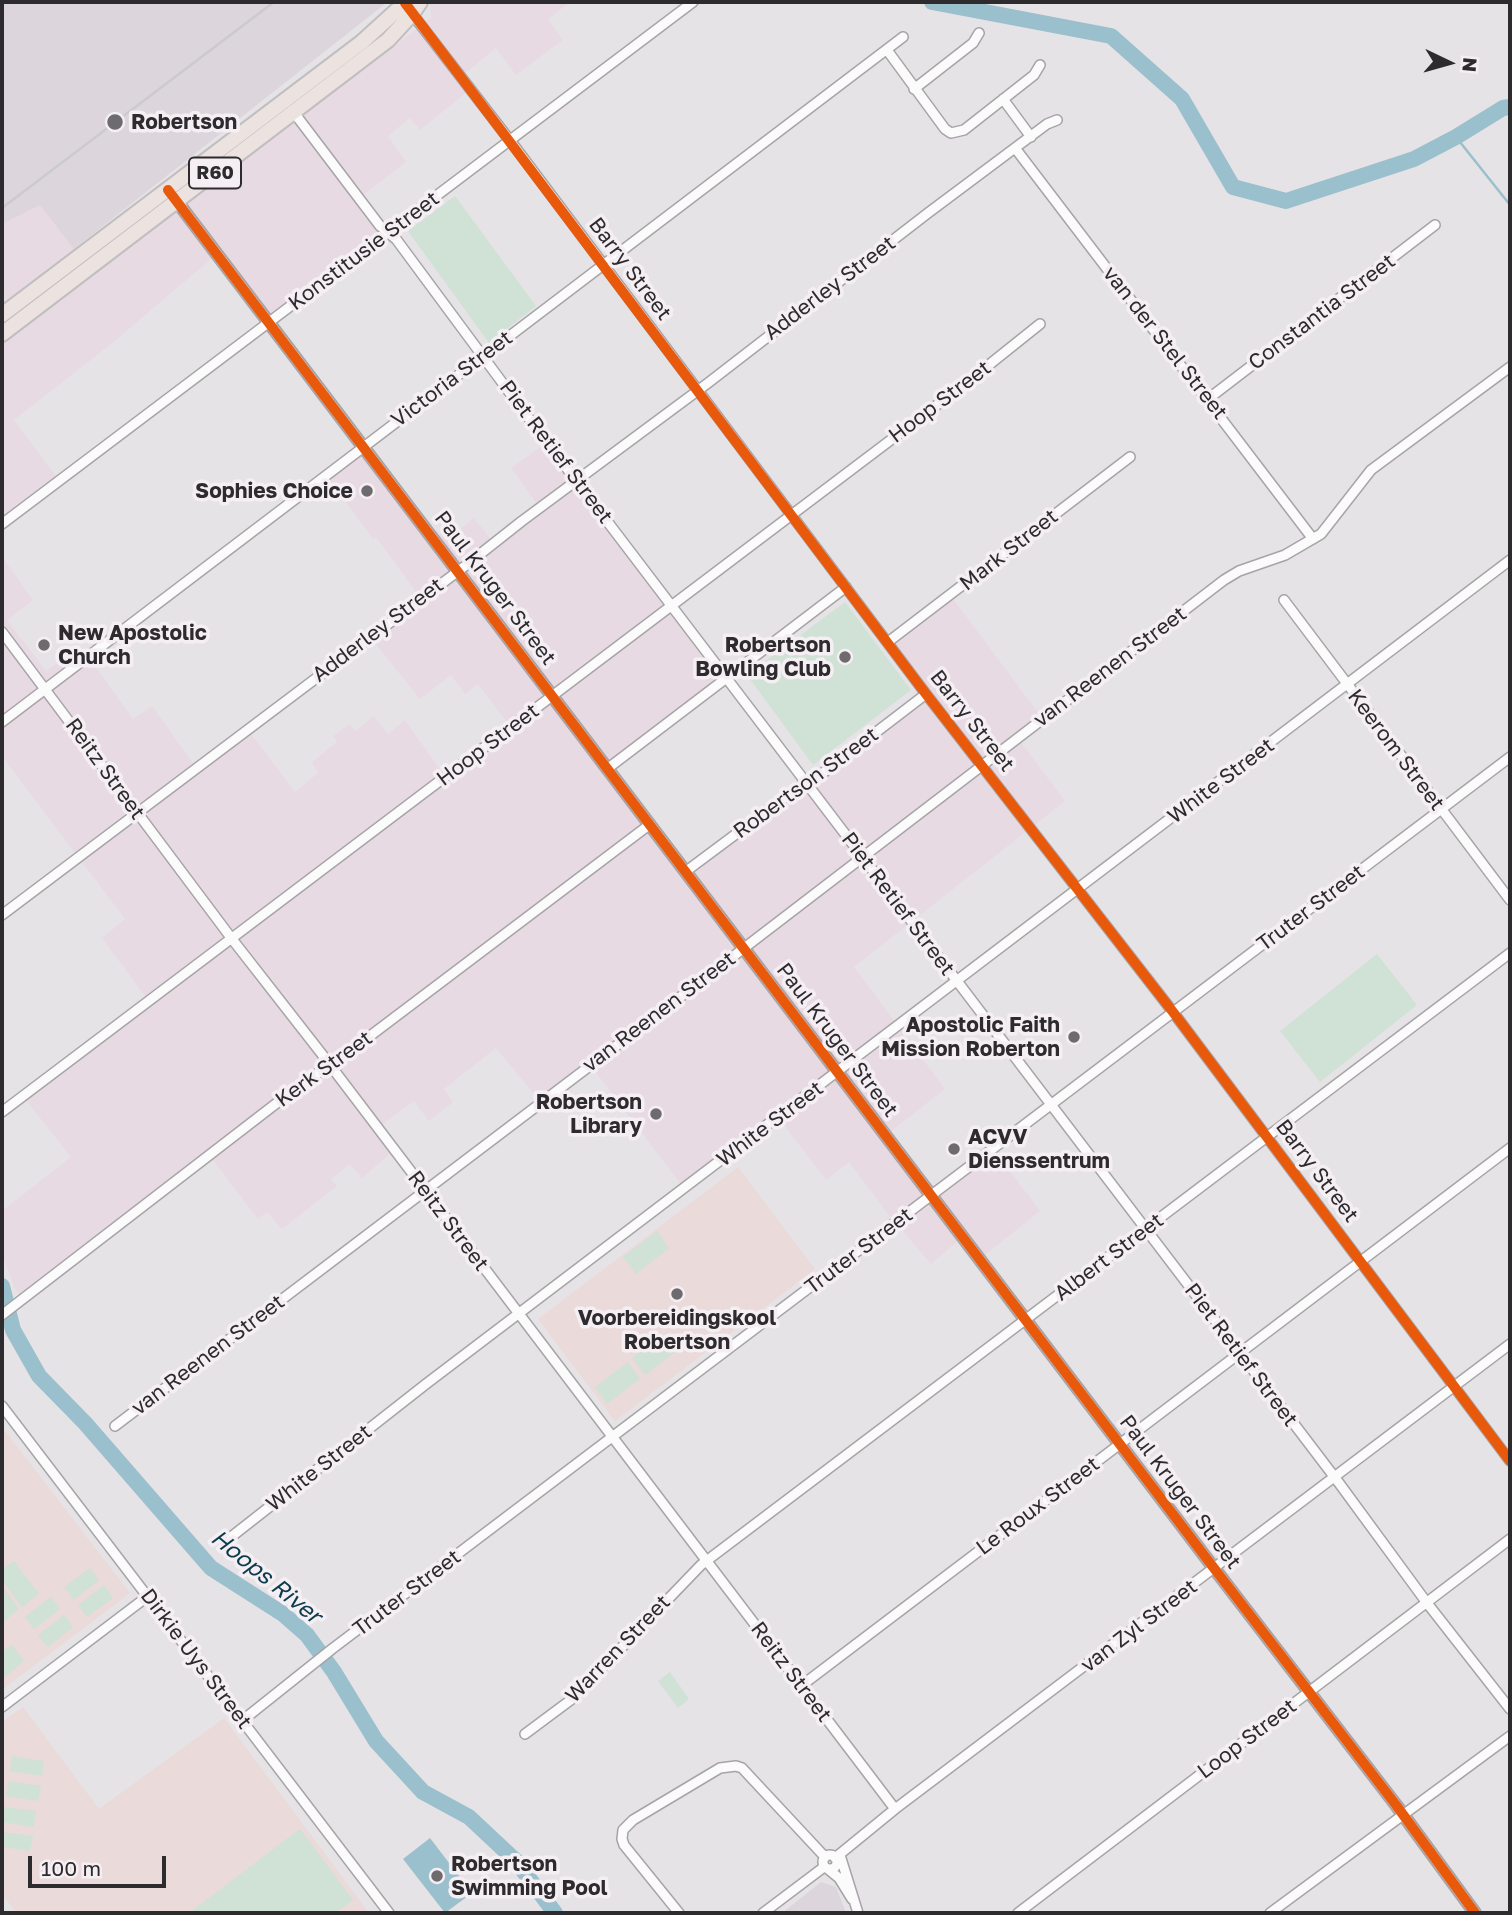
<!DOCTYPE html>
<html>
<head>
<meta charset="utf-8">
<style>
	body { margin:0 }
	#map { position:relative; width:1512px; height:1915px; overflow:hidden; background:#e6e3e6; font-family:"Golos Text",sans-serif }
	canvas { display:block }
	.frame { position:absolute; inset:0; border:4px solid #2d2b2d; pointer-events:none }
	.north { position:absolute; left:1414px; top:28px; width:70px; height:70px; -webkit-text-stroke:5px #f5eff4; paint-order:stroke; rotate:95deg; font-size:19px; font-weight:700; line-height:28px; text-align:center; color:#2d2b2d }
	.north::after { content:''; display:block; margin:auto; width:24px; height:32px; background:#2d2b2d; clip-path:polygon(50% 0,100% 100%,50% 72%,0 100%) }
	.scale { position:absolute; left:28px; top:1856px; width:138px; height:32px; box-sizing:border-box; border:4px solid #2d2b2d; border-top:0; padding-left:9px; font-size:21px; line-height:24px; white-space:nowrap; color:#2d2b2d; -webkit-text-stroke:5px #f5eff4; paint-order:stroke }
</style>
</head>
<body>
<div id="map">
<canvas width="1512" height="1915"></canvas>
<div class="frame"></div>
<div class="north">N</div>
<div class="scale">100 m</div>
</div>
<script>
const ctx = document.querySelector('canvas').getContext('2d');
ctx.lineJoin = 'round';
function paint(path, color) { ctx.fillStyle = color; ctx.fill(path, 'evenodd'); }
const shape = rows => new Path2D(rows.map(r => 'M' + r).join(''));
function trace(path, color, width, dash) { ctx.strokeStyle = color; ctx.lineWidth = width; ctx.lineCap = dash ? 'butt' : 'round'; ctx.setLineDash(dash || []); ctx.stroke(path); }
function label(font, color, halo, rows, align = 'center') {
  ctx.font = font + ' "Golos Text",sans-serif'; ctx.lineWidth = 7; ctx.setLineDash([]); ctx.textBaseline = 'middle'; ctx.strokeStyle = halo; ctx.fillStyle = color; for (const [text, x, y, turn = 0] of rows) {
    ctx.save(); ctx.translate(x, y); ctx.rotate((+turn || 0) * Math.PI / 180); ctx.textAlign = isNaN(turn) ? turn : align; if (halo) ctx.strokeText(text, 0, 0); ctx.fillText(text, 0, 0); ctx.restore();
  }
}
const commercial = shape([
	[430,2,570,2,548,19,563,40,516,75,496,48,462,76,471,89,420,130,410,118,388,136,406,162,361,197,386,230,267,321,216,255,111,344,14,420,59,480,2,523,2,224,40,204,95,274,431,18],
	[546,443,725,682,610,769,689,876,926,696,888,643,951,596,1042,718,1017,737,1065,801,854,967,945,1089,885,1136,931,1196,994,1150,1040,1211,976,1262,959,1240,931,1264,888,1214,849,1162,826,1180,777,1116,683,1187,591,1066,539,1100,496,1048,444,1089,453,1102,429,1121,414,1101,376,1129,392,1152,362,1178,350,1164,331,1179,337,1186,282,1229,267,1212,258,1219,210,1156,25,1302,14,1287,2,1253,2,1211,71,1157,22,1095,148,1000,102,938,125,919,2,756,2,557,33,600,7,620,46,671,72,653,79,662,88,656,133,719,152,706,197,769,248,730,295,792,318,773,312,762,337,742,333,736,350,724,355,731,374,716,388,734,405,720,445,776,510,726,478,684,465,694,451,675,420,699,370,637,421,599,376,537,373,539,327,477,362,449,432,540,452,525,458,531,474,518,494,543,540,508,511,468]
]);
const built = shape([
	[2,2,384,2,385,4,74,249,40,205,2,224],
	[821,1882,836,1887,846,1913,782,1913]
]);
const education = shape([
	[738,1167,815,1269,615,1421,538,1319],
	[2,1427,130,1593,2,1690],
	[23,1707,99,1809,224,1718,369,1913,17,1913,2,1894,2,1722]
]);
const green = shape([
	[455,196,536,306,489,343,408,231],
	[845,602,911,690,813,765,747,675],
	[1377,954,1417,1005,1320,1082,1280,1031],
	[657,1231,669,1248,636,1274,623,1257],
	[666,1333,678,1350,645,1375,632,1358],
	[628,1362,640,1379,607,1404,595,1387],
	[14,1561,39,1594,22,1607,2,1580,2,1570],
	[90,1568,99,1580,74,1600,64,1587],
	[104,1585,113,1598,87,1617,78,1605],
	[2,1586,19,1609,3,1622,2,1621],
	[51,1597,60,1609,34,1629,25,1617],
	[64,1615,73,1627,48,1647,38,1635],
	[12,1645,24,1661,2,1679,2,1652],
	[670,1672,689,1699,678,1708,658,1681],
	[12,1756,44,1761,42,1776,10,1771],
	[8,1781,41,1786,38,1801,6,1796],
	[4,1807,36,1811,34,1827,2,1822],
	[300,1829,353,1900,335,1913,189,1913],
	[2,1832,33,1836,30,1851,2,1847]
]);
const water = shape([
	[430,1838,472,1893,445,1913,403,1859]
]);
const stream = shape([
	[1456,137,1510,205]
]);
const river = shape([
	[932,2,1111,36,1182,99,1233,187,1286,201,1414,159,1456,137,1503,108,1510,107],
	[2,1286,13,1330,39,1376,85,1423,211,1568,283,1614,307,1635,334,1672,376,1741,423,1792,469,1817,516,1861,555,1913]
]);
const minor = shape([
	[410,11,515,147,926,694,1173,1012,1510,1461],
	[887,50,945,129,951,133,964,130,1034,75,1040,65],
	[914,89,973,43,979,33],
	[1003,99,1031,137],
	[292,110,380,226,396,239,524,412,1339,1483,1427,1603,1510,1709],
	[1015,148,1313,539],
	[1208,399,1435,225],
	[2,524,693,2],
	[1284,600,1510,900],
	[2,632,232,939,321,1053,895,1809],
	[888,642,1130,457],
	[2,722,903,37],
	[607,769,846,587],
	[685,872,799,787,815,779,926,694],
	[2,915,465,566,522,521,708,383,928,213,1047,124,1057,120],
	[2,1112,970,380,1040,324],
	[2,1315,282,1099,370,1036,649,825],
	[2,1406,389,1913],
	[115,1426,649,1021,1224,580,1239,571,1285,555,1321,534,1371,470,1510,367],
	[231,1537,426,1384,1510,560],
	[801,1686,1510,1148],
	[2,1707,148,1596],
	[243,1720,332,1649,1510,757],
	[525,1734,572,1699,701,1565,1510,953],
	[840,1855,858,1913],
	'823 1862a7 7 0 1 1 14 0a7 7 0 1 1-14 0Z',
	[835,1858,895,1809,1510,1344],
	[828,1869,839,1878,852,1899],
	[679,1913,624,1845,622,1839,623,1830,633,1820,720,1768,736,1766,742,1768,825,1857],
	[763,1913,824,1867],
	[1018,1913,1510,1539],
	[1270,1913,1510,1736]
]);
const tertiary = shape([
	[172,195,1210,1563,1396,1805,1475,1913]
]);
const primary = shape([
	[2,315,362,42,406,2],
	[2,334,388,40,412,14,420,2]
]);
const rail = shape([
	[2,208,274,2]
]);
const cycleway = shape([
	[405,3,926,694,1173,1012,1510,1461],
	[168,190,1210,1563,1396,1805,1475,1913]
]);
const markers = [
	[115,122,9,"#6e6b6e"],
	[367,491,7,"#6e6b6e"],
	[44,645,7,"#6e6b6e"],
	[845,657,7,"#6e6b6e"],
	[1074,1037,7,"#6e6b6e"],
	[656,1114,7,"#6e6b6e"],
	[954,1149,7,"#6e6b6e"],
	[677,1294,7,"#6e6b6e"],
	[437,1876,7,"#6e6b6e"]
];
const shields = [
	[215,173,52]
];
const shieldNames = [
	["R60",215,173]
];
const poiNames = [
	["Robertson",131,122],
	["Sophies Choice",353,491,"right"],
	["New Apostolic",58,633],
	["Church",58,657],
	["Robertson",831,645,"right"],
	["Bowling Club",831,669,"right"],
	["Apostolic Faith",1060,1025,"right"],
	["Mission Roberton",1060,1049,"right"],
	["Robertson",642,1102,"right"],
	["Library",642,1126,"right"],
	["ACVV",968,1137],
	["Dienssentrum",968,1161],
	["Voorbereidingskool",677,1318,"center"],
	["Robertson",677,1342,"center"],
	["Robertson",451,1864],
	["Swimming Pool",451,1888]
];
const streetNames = [
	["Konstitusie Street",364,251,-37],
	["Barry Street",630,269,53],
	["Adderley Street",830,288,-37],
	["Constantia Street",1322,312,-37],
	["van der Stel Street",1165,343,52],
	["Victoria Street",452,379,-37],
	["Hoop Street",940,402,-37],
	["Piet Retief Street",556,452,53],
	["Mark Street",1009,550,-38],
	["Paul Kruger Street",495,588,53],
	["Adderley Street",378,630,-37],
	["van Reenen Street",1110,667,-37],
	["Barry Street",972,721,52],
	["Hoop Street",488,745,-37],
	["Keerom Street",1396,750,53],
	["Reitz Street",105,769,54],
	["White Street",1221,781,-37],
	["Robertson Street",806,783,-36],
	["Piet Retief Street",898,904,53],
	["Truter Street",1311,908,-37],
	["van Reenen Street",659,1012,-37],
	["Paul Kruger Street",837,1040,53],
	["Kerk Street",324,1069,-36],
	["White Street",770,1124,-37],
	["Barry Street",1317,1171,53],
	["Reitz Street",448,1221,53],
	["Truter Street",859,1251,-37],
	["Albert Street",1109,1257,-37],
	["van Reenen Street",208,1355,-37],
	["Piet Retief Street",1241,1355,53],
	["White Street",319,1468,-38],
	["Paul Kruger Street",1180,1492,53],
	["Le Roux Street",1038,1506,-37],
	["Truter Street",407,1593,-37],
	["van Zyl Street",1139,1626,-37],
	["Warren Street",618,1649,-46],
	["Dirkie Uys Street",196,1659,53],
	["Reitz Street",791,1672,53],
	["Loop Street",1247,1739,-37]
];
const waterNames = [
	["Hoops River",266,1577,39]
];
paint(commercial, '#e8dae2');
paint(built, '#ddd5dc');
paint(education, '#eadada');
paint(green, '#d0e1d6');
paint(water, '#9abfcd');
trace(stream, '#9abfcd', 2.5);
trace(river, '#9abfcd', 16);
trace(minor, '#a7a4a7', 12);
trace(tertiary, '#a7a4a7', 14);
trace(primary, '#c0bec0', 18);
trace(minor, '#fbfbfb', 9);
trace(tertiary, '#fbfbfb', 10);
trace(primary, '#ece2e0', 14);
trace(rail, '#cccbcc', 2.5);
trace(cycleway, '#e8590c', 10);
for (const [x, y, r, color] of markers) { const dot = new Path2D(); dot.arc(x, y, r, 0, 2 * Math.PI); ctx.fillStyle = color; ctx.fill(dot); trace(dot, '#f5eff4', 2.5); }
for (const [x, y, w] of shields) { const box = new Path2D(); box.roundRect(x - w / 2, y - 15.5, w, 31, 5); ctx.fillStyle = '#f5eff4'; ctx.fill(box); trace(box, '#2d2b2d', 2); }
label('bold 19px', '#2d2b2d', null, shieldNames);
label('bold 21px', '#2d2b2d', '#f5eff4', poiNames, 'left');
label('21px', '#2d2b2d', '#f5eff4', streetNames);
label('italic 23px', '#0b3c4b', '#f5eff4', waterNames);
</script>
</body>
</html>
